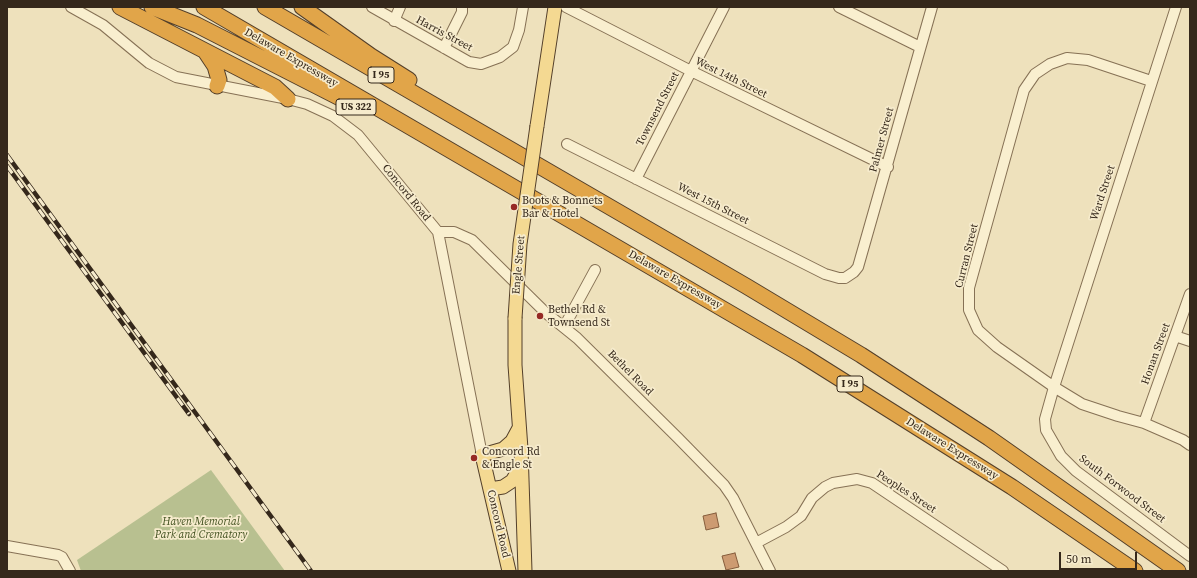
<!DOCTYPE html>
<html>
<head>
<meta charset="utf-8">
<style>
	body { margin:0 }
	#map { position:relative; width:1197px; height:578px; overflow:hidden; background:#eee1bc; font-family:"Source Serif 4",serif }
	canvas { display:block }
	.frame { position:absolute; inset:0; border:8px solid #35281b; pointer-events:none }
	.scale { position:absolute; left:1059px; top:552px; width:78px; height:18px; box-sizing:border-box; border:2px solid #35281b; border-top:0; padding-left:5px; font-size:12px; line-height:14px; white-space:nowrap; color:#35281b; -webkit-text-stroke:3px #f6ebcc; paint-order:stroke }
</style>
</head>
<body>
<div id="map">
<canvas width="1197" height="578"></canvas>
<div class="frame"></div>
<div class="scale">50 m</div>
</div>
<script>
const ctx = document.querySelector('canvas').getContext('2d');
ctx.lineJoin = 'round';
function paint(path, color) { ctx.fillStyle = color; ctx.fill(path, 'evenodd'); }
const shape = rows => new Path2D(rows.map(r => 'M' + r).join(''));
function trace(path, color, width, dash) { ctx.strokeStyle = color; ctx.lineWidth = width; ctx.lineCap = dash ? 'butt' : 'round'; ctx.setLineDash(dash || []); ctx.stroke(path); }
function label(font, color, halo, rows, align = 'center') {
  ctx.font = font + ' "Source Serif 4",serif'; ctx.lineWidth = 3.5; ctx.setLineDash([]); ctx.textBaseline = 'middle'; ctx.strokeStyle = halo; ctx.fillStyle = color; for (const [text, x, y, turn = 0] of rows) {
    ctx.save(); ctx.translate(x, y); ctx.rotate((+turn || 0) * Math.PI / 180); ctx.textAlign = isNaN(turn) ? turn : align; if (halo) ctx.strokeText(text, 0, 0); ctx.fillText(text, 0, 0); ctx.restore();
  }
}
const cemetery = shape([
	[211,470,285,571,81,571,77,560]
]);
const building = shape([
	[716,513,719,527,706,530,703,516,716,513],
	[735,553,739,567,726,570,722,556,735,553]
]);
const minor = shape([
	[71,7,103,25,149,63,176,77,288,99,307,104,333,116,358,135,438,232,482,455],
	[372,7,469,62,481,64,500,57,513,47,519,30,523,7],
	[566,7,691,71,888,167],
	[839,7,920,47],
	[1176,7,1054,387,1045,419,1046,430,1061,456,1076,471,1190,556],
	[394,21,400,7],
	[444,48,462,12,462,7],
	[1151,81,1088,60,1067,58,1050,64,1035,74,1024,90,969,288,969,310,978,330,997,347,1054,387,1082,404,1118,416,1144,423,1183,440,1190,445],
	[567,144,825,274,839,278,845,278,854,272,858,267,932,7],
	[636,179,724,7],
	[438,232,454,232,472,240,546,313,577,338,678,438,724,485,733,498,770,571],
	[564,327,595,270],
	[1175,336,1190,341],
	[1144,423,1190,294],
	[756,543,786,527,801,516,812,498,825,487,833,483,857,479,872,483,1003,571],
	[7,546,58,555,62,557,70,571]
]);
const major = shape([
	[537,126,555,7],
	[515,318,515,365,521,449,525,571],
	[490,489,503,487,512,481,521,466],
	[509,571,482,455,503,449,512,441,519,428]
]);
const highway = shape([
	[120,7,275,87,288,99],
	[152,7,197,25,342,99],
	[204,7,802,355,1012,487,1135,571],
	[265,7,746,286,861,355,989,438,1178,571],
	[302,7,371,56,409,80],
	[205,51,215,66,219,80,217,86]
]);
const rail = shape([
	[7,155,311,571],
	[7,166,189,414]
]);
const majorBridge = shape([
	[515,318,520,244,537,126]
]);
const markers = [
	[514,207,4,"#962924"],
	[540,316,4,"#962924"],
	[474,458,4,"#962924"]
];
const shields = [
	[381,75,26],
	[356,107,40],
	[850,384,26]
];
const shieldNames = [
	["I 95",381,75],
	["US 322",356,107],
	["I 95",850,384]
];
const streetNames = [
	["Harris Street",444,34,28],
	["Delaware Expressway",291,58,30],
	["West 14th Street",731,78,26],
	["Townsend Street",658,109,-63],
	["Palmer Street",882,140,-75],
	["Concord Road",406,193,51],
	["Ward Street",1103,193,-72],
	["West 15th Street",713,204,27],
	["Curran Street",967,256,-76],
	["Engle Street",519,265,-85],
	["Delaware Expressway",675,280,30],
	["Honan Street",1156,354,-70],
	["Bethel Road",630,373,45],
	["Delaware Expressway",952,449,32],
	["South Forwood Street",1122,489,37],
	["Peoples Street",906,492,33],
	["Concord Road",498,524,77]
];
const poiNames = [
	["Boots & Bonnets",522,201],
	["Bar & Hotel",522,214],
	["Bethel Rd &",548,310],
	["Townsend St",548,323],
	["Concord Rd",482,452],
	["& Engle St",482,465]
];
const parkNames = [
	["Haven Memorial",201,522],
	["Park and Crematory",201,535]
];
paint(cemetery, '#b8c090');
paint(building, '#cd9b71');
trace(building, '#855c3b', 1);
trace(minor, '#867155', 12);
trace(major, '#533f2a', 15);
trace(highway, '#533f2a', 17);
trace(minor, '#f9efcf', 10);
trace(major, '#f4d992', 13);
trace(highway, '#e1a549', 15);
trace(rail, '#35281b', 4.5);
trace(rail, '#f6ebcc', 3, [9]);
trace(majorBridge, '#533f2a', 15, []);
trace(majorBridge, '#f4d992', 13);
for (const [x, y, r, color] of markers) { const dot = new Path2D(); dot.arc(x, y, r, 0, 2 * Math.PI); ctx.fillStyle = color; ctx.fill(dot); trace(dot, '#f6ebcc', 1.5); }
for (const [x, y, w] of shields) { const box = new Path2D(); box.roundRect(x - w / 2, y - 8, w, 16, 3); ctx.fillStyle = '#f6ebcc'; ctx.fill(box); trace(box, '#35281b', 1); }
label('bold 10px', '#35281b', null, shieldNames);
label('11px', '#35281b', '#f6ebcc', streetNames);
label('11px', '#35281b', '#f6ebcc', poiNames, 'left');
label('italic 11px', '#435221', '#f6ebcc', parkNames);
</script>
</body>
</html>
